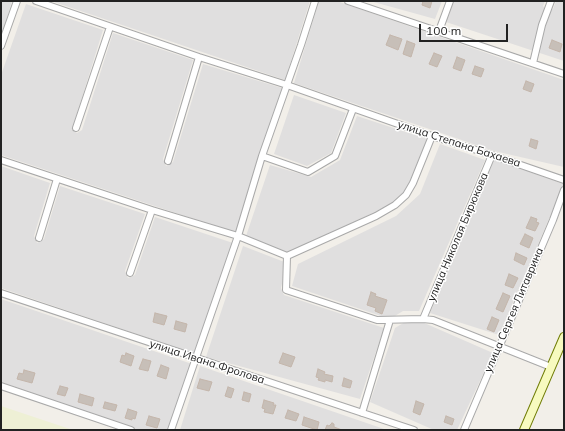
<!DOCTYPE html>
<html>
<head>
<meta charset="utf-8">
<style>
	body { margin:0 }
	#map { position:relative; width:565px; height:431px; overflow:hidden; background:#f2efe9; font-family:Mulish,sans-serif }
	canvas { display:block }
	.frame { position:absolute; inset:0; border:2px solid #222; pointer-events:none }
	.scale { position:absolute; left:419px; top:24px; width:89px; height:18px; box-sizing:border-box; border:2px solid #222; border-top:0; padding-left:5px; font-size:12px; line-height:14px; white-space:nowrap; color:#222; -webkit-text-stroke:3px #fff; paint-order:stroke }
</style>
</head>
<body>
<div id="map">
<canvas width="565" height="431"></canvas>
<div class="frame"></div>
<div class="scale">100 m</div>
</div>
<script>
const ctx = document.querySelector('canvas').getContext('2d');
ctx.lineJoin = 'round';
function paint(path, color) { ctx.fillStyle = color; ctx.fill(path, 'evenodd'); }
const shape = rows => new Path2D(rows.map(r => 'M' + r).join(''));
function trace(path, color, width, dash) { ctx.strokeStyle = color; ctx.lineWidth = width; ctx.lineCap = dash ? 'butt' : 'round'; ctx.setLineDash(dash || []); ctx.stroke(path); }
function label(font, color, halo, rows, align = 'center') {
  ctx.font = font + ' Mulish,sans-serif'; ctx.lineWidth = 3; ctx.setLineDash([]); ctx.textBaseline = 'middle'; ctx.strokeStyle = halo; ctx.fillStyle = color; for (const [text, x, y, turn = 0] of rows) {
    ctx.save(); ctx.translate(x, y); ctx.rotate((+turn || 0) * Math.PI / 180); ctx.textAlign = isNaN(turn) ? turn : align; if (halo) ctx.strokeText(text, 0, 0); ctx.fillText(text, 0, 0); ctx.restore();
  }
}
const residential = shape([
	[1,1,12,1,1,39],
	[51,1,310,1,285,80],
	[319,1,337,1,564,80,564,167,494,151,294,83],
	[370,1,442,1,435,19],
	[454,1,545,1,543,6,547,12,553,9,556,1,564,1,564,61,446,22],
	[26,4,103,30,72,130,77,133,82,130,113,33,193,60,163,159,166,166,173,162,203,64,282,88,236,233,1,155,1,75],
	[294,95,346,113,331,153,307,166,274,154],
	[357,116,427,139,409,185,400,197,388,206,288,253,246,236,270,165,311,177,340,160],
	[440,144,485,160,419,311,403,311,390,319,292,286,298,264,396,216,420,194],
	[494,159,564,184,499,335,430,313],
	[1,166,50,183,34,236,37,243,44,239,60,186,145,214,125,271,128,278,135,275,155,217,233,243,195,354,1,288],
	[243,246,287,263,281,288,284,295,384,328,360,399,206,357],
	[1,299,192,364,170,430,138,430,1,382],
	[405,322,422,322,493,353,457,430,434,430,370,402,395,328],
	[200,366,387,430,180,430]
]);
const farmland = shape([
	[1,406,73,430,1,430]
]);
const building = shape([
	[423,1,432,1,430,8,422,5,423,1],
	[390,35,402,39,398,50,386,45,390,35],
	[552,40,562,44,560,52,549,48,552,40],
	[407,41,415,44,411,57,403,54,407,41],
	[434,53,442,56,437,67,429,64,434,53],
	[457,57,465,60,461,71,453,68,457,57],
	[475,66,484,69,481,77,472,74,475,66],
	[526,81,534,84,531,92,523,89,526,81],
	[531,139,538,141,536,149,529,146,531,139],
	[531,217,537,219,536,222,539,223,535,231,526,228,531,217],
	[525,234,533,238,529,248,520,244,525,234],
	[516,253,527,258,524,265,514,260,516,253],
	[509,274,518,278,513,288,505,285,509,274],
	[371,292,376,294,375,296,387,300,382,314,375,311,376,308,367,305,371,292],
	[503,293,510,296,503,312,496,309,503,293],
	[155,313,167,316,164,325,153,322,155,313],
	[492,317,499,320,494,332,487,329,492,317],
	[176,321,187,324,185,332,174,329,176,321],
	[126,353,134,356,131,366,120,362,122,355,125,356,126,353],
	[283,353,295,357,291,367,279,363,283,353],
	[143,359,151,361,148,371,139,369,143,359],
	[161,365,169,368,166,379,157,376,161,365],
	[318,369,325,372,324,374,333,376,332,382,325,380,325,382,318,380,319,378,316,377,318,369],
	[24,370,35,373,32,383,17,379,19,373,23,374,24,370],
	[344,378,352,381,350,388,342,386,344,378],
	[200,379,212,382,209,391,197,388,200,379],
	[60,386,68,388,65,396,57,394,60,386],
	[228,387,234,389,231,398,225,396,228,387],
	[244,392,251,394,249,402,242,400,244,392],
	[80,394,94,398,92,406,78,402,80,394],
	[264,400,274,403,273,405,276,405,273,414,264,412,265,409,262,408,264,400],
	[416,401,424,404,420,415,413,412,416,401],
	[105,402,117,405,115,411,103,408,105,402],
	[128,409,137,412,135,419,132,418,132,420,125,418,128,409],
	[288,410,299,414,296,421,285,418,288,410],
	[149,416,160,419,157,428,146,425,149,416],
	[446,416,454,419,452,425,444,422,446,416],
	[304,417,319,422,317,430,302,425,304,417],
	[332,423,334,424,334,427,342,430,325,430,327,425,329,426,332,423]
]);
const street = shape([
	[36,1,199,57,287,85,432,136,492,155,564,180],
	[348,1,564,74],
	[439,31,450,1],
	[1,46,17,1],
	[533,63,542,25,551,1],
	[76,128,110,27],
	[262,156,308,172,335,156,353,109],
	[1,160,152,210,238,236,287,256,376,216,395,205,406,195,413,183,432,136],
	[168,161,199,57],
	[39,238,57,179],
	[287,256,286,290,377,320,423,319,433,320,551,367],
	[130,273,152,210],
	[1,293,414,430],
	[423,319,492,155],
	[1,386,131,430],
	[362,413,390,320],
	[171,430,238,236,262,156,301,45,315,1],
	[464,430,553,220,564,190]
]);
const secondary = shape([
	[524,430,564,337]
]);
const streetNames = [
	["улица Степана Бахаева",459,144,18],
	["улица Николая Бирюкова",458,237,-67],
	["улица Сергея Литаврина",514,310,-67],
	["улица Ивана Фролова",207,362,18]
];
paint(residential, '#e0dfdf');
paint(farmland, '#eef0d5');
paint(building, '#c7bfb8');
trace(building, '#c4b6ab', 1);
trace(street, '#a9a9a9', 8);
trace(secondary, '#707d05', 10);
trace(street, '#fff', 6);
trace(secondary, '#f7fabf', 8);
label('11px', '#222', '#fff', streetNames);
</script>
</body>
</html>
